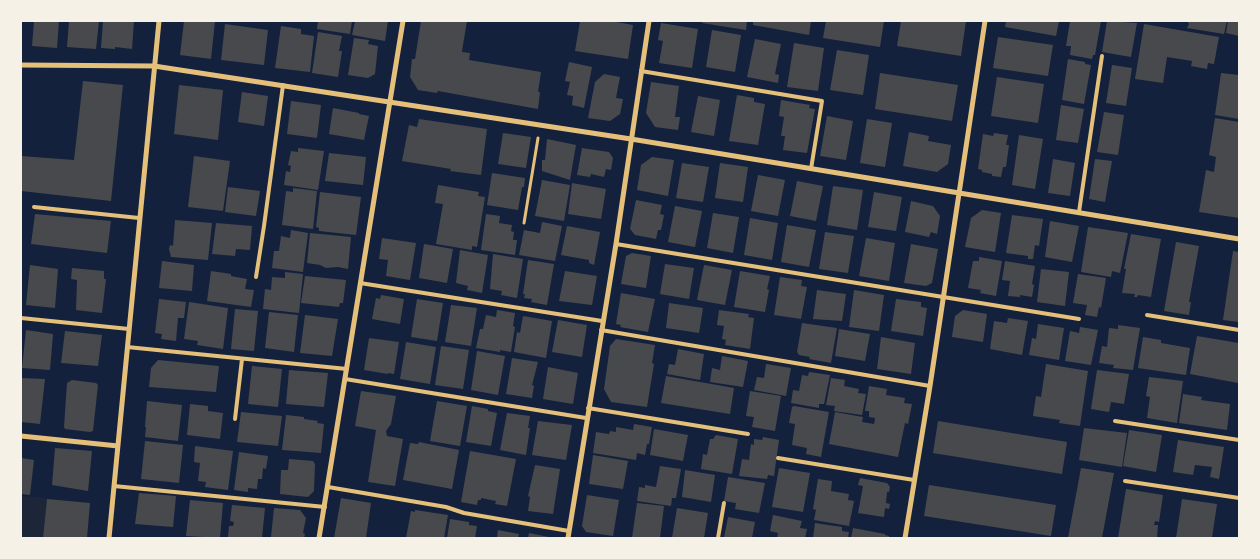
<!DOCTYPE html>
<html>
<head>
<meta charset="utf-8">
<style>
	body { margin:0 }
	#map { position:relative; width:1260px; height:559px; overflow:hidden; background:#14213d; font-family:Overpass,sans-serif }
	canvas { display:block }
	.frame { position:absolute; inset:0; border:22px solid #f6f1e7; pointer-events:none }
</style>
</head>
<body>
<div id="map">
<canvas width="1260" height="559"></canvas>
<div class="frame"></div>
</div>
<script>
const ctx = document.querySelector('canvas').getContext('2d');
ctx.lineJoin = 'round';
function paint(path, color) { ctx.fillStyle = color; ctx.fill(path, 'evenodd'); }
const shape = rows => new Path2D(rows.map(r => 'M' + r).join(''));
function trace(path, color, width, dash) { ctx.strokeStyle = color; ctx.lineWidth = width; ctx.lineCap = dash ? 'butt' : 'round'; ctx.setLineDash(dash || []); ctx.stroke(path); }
const green = shape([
	[21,496,47,498,43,538,21,538]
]);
const building = shape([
	[34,21,59,21,57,48,32,46],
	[69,21,99,21,96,49,67,47],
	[103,21,134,21,132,49,115,47,115,49,101,48],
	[184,21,215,21,211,59,180,55],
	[318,21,352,21,350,34,317,29],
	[355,21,388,21,385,41,352,35],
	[421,21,467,21,462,51,462,52,470,53,469,60,541,72,538,92,540,92,538,109,438,91,437,93,418,90,410,77,412,59,415,59],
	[580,21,611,21,633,25,628,59,575,51],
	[703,21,747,21,746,30,702,23],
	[753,21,811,21,809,35,753,25],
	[826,21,884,21,880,47,823,38],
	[901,21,966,21,961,56,897,46],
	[1006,21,1059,21,1056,36,1005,27],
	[1070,21,1101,21,1095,55,1093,55,1092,59,1070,55,1071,46,1066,46],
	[1107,21,1137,23,1131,57,1102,52],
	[1187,21,1227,21,1224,34,1187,28,1189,24],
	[1228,21,1239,21,1239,36,1226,33],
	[661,23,698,29,692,68,659,63,663,41,658,40],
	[225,24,268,30,264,65,221,60],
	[1144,24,1219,37,1214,64,1208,63,1207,69,1191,66,1192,61,1167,57,1163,83,1135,79],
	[281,26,301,29,301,34,314,36,310,72,275,68],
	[712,30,741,35,735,72,706,67],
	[318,32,342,36,339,51,342,51,338,77,312,73],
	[998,37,1053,45,1048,76,993,68],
	[354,38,369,40,368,44,378,46,375,74,368,78,348,75],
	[755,39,781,44,775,74,779,75,778,83,747,77],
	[794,43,824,48,818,91,787,87],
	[837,50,869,55,863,95,830,90],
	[1068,59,1085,62,1085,64,1091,65,1084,104,1062,100],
	[569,62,592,67,584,108,572,105,573,96,567,95,570,82,565,81],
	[1112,65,1132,68,1126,106,1106,103],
	[880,73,958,85,952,121,875,109],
	[1221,73,1239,75,1239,119,1215,115],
	[604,74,620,77,616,98,623,99,620,114,610,121,588,118,595,82],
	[997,77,1044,84,1038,123,991,116],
	[83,81,123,85,111,201,21,191,21,156,74,160],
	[651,82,679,86,675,117,680,117,678,130,655,127,646,113],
	[179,85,223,90,218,140,174,134],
	[242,92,268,96,264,126,238,122],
	[737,95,754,98,754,102,765,104,758,145,729,141],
	[698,96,720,100,714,136,691,132],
	[781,100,810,105,809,108,815,109,807,153,783,150,785,136,781,136,784,117,779,116],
	[291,101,321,105,317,138,287,134],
	[1061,105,1084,109,1078,143,1056,140],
	[333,108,359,113,359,114,369,116,364,140,329,134],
	[1104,112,1124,115,1118,155,1097,152],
	[827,116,853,121,846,160,820,156],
	[1215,118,1239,122,1239,218,1199,212,1206,170,1214,172,1216,157,1209,155],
	[419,119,487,129,481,175,450,171,451,169,402,161,409,125,417,127],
	[867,119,892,123,885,167,860,163],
	[909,132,929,136,928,141,951,145,948,164,937,172,903,166],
	[503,133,531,137,526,168,498,164],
	[994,133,1008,135,1006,145,1009,145,1006,167,1003,167,1001,177,992,176,992,174,982,172,982,170,978,169,983,134,993,136],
	[1019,135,1043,139,1035,189,1012,185],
	[547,139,576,145,570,180,542,171,542,160,545,160],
	[298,148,324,151,318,190,284,185,286,171,290,172,291,166,288,165,291,151,298,152],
	[582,148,609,152,613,158,611,170,606,169,604,177,591,174,590,177,577,175],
	[329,153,366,157,363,185,325,181],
	[194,156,230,161,223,211,188,207],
	[652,157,674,160,668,196,637,190,641,165],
	[1053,159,1075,163,1070,196,1048,193],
	[1095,159,1112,161,1105,202,1089,199],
	[682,163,709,167,703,202,676,198],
	[720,163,748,167,743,202,715,198],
	[492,173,525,178,524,187,522,187,518,210,487,205],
	[758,175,785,180,778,216,751,211],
	[542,180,570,185,564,221,535,216],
	[797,181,823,186,816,221,790,216],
	[572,183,606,189,601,219,568,214],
	[438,185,479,192,478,196,485,197,477,247,472,246,472,250,436,244,443,204,435,203],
	[833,186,863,190,857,230,827,225],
	[228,187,260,191,256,216,225,212],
	[293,188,317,191,313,229,282,225,286,191,293,192],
	[320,192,361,197,356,235,319,231,319,228,316,227],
	[874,192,902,197,896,231,868,227],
	[636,200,662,205,660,214,664,215,661,230,658,230,656,239,635,235,630,229],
	[911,201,933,206,940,216,937,234,931,232,929,237,905,232],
	[675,206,702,211,695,247,668,242],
	[982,210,1001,213,995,252,965,247,971,218],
	[713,213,739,217,733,253,707,248],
	[35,214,111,221,107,253,31,244],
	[486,214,500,216,499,223,512,225,511,231,514,232,513,240,517,240,515,255,481,250],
	[1012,215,1043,219,1039,246,1035,245,1033,259,1028,259,1028,256,1006,253],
	[750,218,778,223,772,260,744,255],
	[175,220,212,223,208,260,171,257,169,249,170,245,173,246],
	[1050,221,1079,226,1072,262,1045,257],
	[542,222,562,226,555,261,519,255,524,230,540,233],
	[216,223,252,226,250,250,236,249,235,256,212,254],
	[787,225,816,230,809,267,781,262],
	[567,226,600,232,594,265,589,263,589,260,561,255],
	[1088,227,1128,233,1120,273,1112,271,1111,277,1081,272],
	[291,230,308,233,303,272,272,268,274,251,279,251,281,236,290,238],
	[825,232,854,236,848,273,819,269],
	[310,233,351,237,348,269,338,267,326,268,320,265,307,263],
	[1131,234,1161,239,1151,297,1138,295,1137,297,1134,297,1135,294,1122,293,1126,269,1124,269],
	[382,238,416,243,410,280,386,276,388,260,379,259],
	[866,238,895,243,889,281,859,276],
	[1176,242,1199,246,1189,302,1191,302,1189,315,1164,311],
	[424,244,453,249,447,283,419,278],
	[911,244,938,249,932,283,926,286,904,283],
	[460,250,488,255,482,293,467,290,468,286,456,283],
	[1233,251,1239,252,1239,322,1223,320],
	[632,253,651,256,646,288,621,284,626,256],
	[493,254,523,259,517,298,501,295,502,291,490,289],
	[979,257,1002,261,996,296,980,293,981,290,968,288,973,261,979,261],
	[528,260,554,264,547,305,531,302,532,299,524,298,525,294,523,294],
	[162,261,194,265,192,291,159,288],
	[1005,261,1035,266,1032,284,1034,285,1032,297,1020,295,1020,297,1008,296,1010,281,1002,280],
	[665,264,694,268,689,299,660,294],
	[30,265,58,269,55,308,26,305],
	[704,265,732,270,725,305,697,300],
	[72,268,104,271,104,279,106,279,102,313,76,310,77,280,71,279],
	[1041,269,1069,272,1065,306,1037,302],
	[211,271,231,274,231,276,247,279,245,289,254,290,251,307,207,301],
	[565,271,597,276,592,305,559,301],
	[740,271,770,276,767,289,769,290,765,312,734,307],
	[285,272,303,274,299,313,263,309,265,289,271,290,272,277,285,278],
	[1078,274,1106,278,1101,308,1099,307,1097,317,1085,315,1087,305,1073,303],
	[305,276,346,280,343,303,340,303,339,307,301,303],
	[780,277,802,280,801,286,807,287,801,319,774,315],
	[817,290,846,294,842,321,813,319],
	[854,290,884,295,879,331,849,327],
	[621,293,655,299,648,332,620,327,621,325,616,324],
	[381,295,404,299,400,324,372,319,376,298,380,299],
	[159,299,186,302,184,318,178,318,176,341,161,339,162,334,155,333],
	[417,299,443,303,437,341,411,337],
	[896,299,921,302,921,307,927,308,923,336,891,331],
	[189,302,228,308,223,349,197,345,198,341,184,339],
	[669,303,703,308,699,333,666,328],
	[451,305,477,308,471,346,445,342],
	[235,309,258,311,254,351,231,349],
	[497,310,515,313,513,326,515,327,511,352,500,350,500,352,476,348,480,329,483,329,486,315,496,317],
	[719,310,749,314,748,317,754,318,750,349,725,345,726,340,722,339,724,326,717,325],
	[963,310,987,314,983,342,952,337,955,316],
	[269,312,298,315,294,352,265,348],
	[305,315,338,319,332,356,300,353],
	[523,316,552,321,546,358,514,352,517,332,520,333],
	[1008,318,1028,321,1022,355,990,349,994,321,1007,323],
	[558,320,587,325,582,357,552,352],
	[802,323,837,328,831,363,809,359,810,357,799,355,797,352],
	[1038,324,1064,328,1059,360,1029,355,1032,338,1036,339],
	[1118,325,1140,328,1133,370,1113,368,1114,365,1099,363,1102,346,1107,347,1109,328,1118,329],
	[1080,327,1098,330,1091,365,1065,361,1070,331,1079,333],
	[839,329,870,334,865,361,835,356],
	[26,330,53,334,50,370,22,368],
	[65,331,102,335,98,366,61,363],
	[1197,336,1239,343,1238,383,1190,374],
	[881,337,915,343,911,374,877,369],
	[1143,337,1161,340,1161,343,1190,348,1186,375,1138,368],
	[369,338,399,342,394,374,388,373,388,374,364,370],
	[616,339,655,345,652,363,654,364,647,407,611,402,604,389,610,346],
	[406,342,436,347,430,384,400,379],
	[441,346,469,350,463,389,435,385],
	[678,349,704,354,700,380,667,374,669,364,675,365],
	[477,351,505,356,498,395,471,390],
	[722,356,748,361,743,387,710,382,712,368,720,370],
	[512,358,538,362,532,385,534,386,532,398,506,394],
	[158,360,219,366,216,392,149,387,151,368],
	[766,364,791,368,786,396,754,390,757,377,764,378],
	[1046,364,1088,371,1080,426,1059,423,1060,420,1033,416,1036,396,1041,397],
	[252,366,282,369,278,407,248,404],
	[548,367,578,373,573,404,543,399],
	[289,370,328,373,324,407,286,404],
	[1097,370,1129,374,1124,404,1111,402,1109,412,1091,409],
	[809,372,830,375,824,404,819,404,819,408,791,403,793,390,799,391,802,375,808,376],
	[666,376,734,388,730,414,661,403],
	[1149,377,1183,381,1177,423,1147,418,1150,397,1146,396],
	[21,378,45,379,40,424,21,422],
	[831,378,845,380,844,386,859,389,858,393,866,394,862,415,834,411,835,406,826,405],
	[72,380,96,383,98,385,93,431,90,432,65,429,64,427,67,383],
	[869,386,887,389,886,395,905,398,904,403,912,404,908,424,905,423,898,457,829,444,835,412,863,417,862,422,874,424,875,418,869,417,869,411,865,411],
	[361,391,396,396,391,424,386,431,387,436,403,439,395,486,368,482,376,430,355,426],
	[750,391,781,396,775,431,752,427,754,417,746,416],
	[1183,394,1202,397,1201,400,1230,404,1227,430,1179,423],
	[147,401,182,405,178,441,145,437,146,427,145,427],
	[437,401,467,406,460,446,430,441],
	[190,404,208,406,208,411,223,413,220,439,187,435],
	[472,406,488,409,488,411,497,413,491,446,466,442],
	[794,406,829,412,821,457,806,454,807,448,792,445,795,424,789,423,792,407],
	[241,412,282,416,278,446,237,442],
	[507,413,530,416,528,428,530,428,526,455,500,450],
	[286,415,304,417,304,419,318,421,317,423,324,424,321,453,282,450],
	[538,421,572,425,566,460,532,455],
	[938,421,1067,442,1062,474,933,453],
	[634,424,652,427,649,444,647,444,645,455,637,453,636,460,593,453,596,432,609,434,610,431,616,432,616,427,633,430],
	[1084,428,1127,433,1122,467,1079,460],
	[654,429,688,435,683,461,650,455],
	[1129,430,1162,435,1156,472,1123,466],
	[716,435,738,439,732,474,701,469,703,454,707,455,710,439,713,439],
	[763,437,779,440,774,476,768,475,767,479,739,476,742,459,749,460,751,444,754,445,754,439,762,440],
	[1178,440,1224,447,1219,479,1210,477,1212,467,1195,465,1193,475,1173,472],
	[145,441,183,445,179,483,141,479],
	[419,442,459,450,452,489,403,480,410,443,418,444],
	[195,446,233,451,228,490,205,487,206,482,198,481,200,463,194,462],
	[55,448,92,451,88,491,52,485],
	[470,451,516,459,507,506,495,504,496,501,481,498,481,500,478,500,477,505,461,502],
	[239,452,268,456,266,469,263,468,262,479,258,479,257,489,248,488,248,492,234,490],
	[593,455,628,461,623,489,589,484],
	[21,458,34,460,30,495,21,494],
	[289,459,313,461,315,464,314,491,308,497,280,494,281,470,288,470],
	[535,465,560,469,553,514,528,511,530,497,528,496],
	[660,466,681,469,676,498,672,498,671,506,637,501,639,487,645,488,645,485,656,487],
	[779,468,810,473,803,512,772,507],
	[1081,468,1114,473,1102,538,1068,538],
	[685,470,715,475,711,502,682,497],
	[728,477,765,483,759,513,735,509,736,503,724,501],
	[860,478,887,483,890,487,889,492,887,492,886,503,890,504,889,509,885,508,884,517,858,513,863,486,858,485],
	[818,479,832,481,831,491,849,494,848,500,854,501,849,526,814,520,816,510,813,509],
	[929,485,1056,505,1051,536,924,516],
	[1126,489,1163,495,1159,522,1155,521,1154,525,1158,525,1157,538,1118,538],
	[139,493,176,496,173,527,135,524],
	[587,495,619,500,613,536,586,532,582,526],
	[341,498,371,503,366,538,334,538],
	[47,499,90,503,87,538,43,538],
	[1182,499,1217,504,1212,538,1176,538],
	[190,500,223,503,220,538,186,536],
	[637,503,664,506,660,538,632,538],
	[232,505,265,508,262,538,228,537,229,526,233,526,234,522,230,521],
	[274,508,300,510,306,518,303,533,305,534,304,538,271,537],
	[677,508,708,513,704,538,672,538],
	[415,510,448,515,444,538,406,538,411,511,415,512],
	[773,515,802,521,800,528,807,529,805,538,777,538,778,533,770,531],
	[728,517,755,522,752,538,724,538],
	[450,519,469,522,469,525,477,526,475,538,447,538],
	[815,523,842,527,842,531,849,532,848,538,813,538],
	[853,528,885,534,885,535,889,536,889,538,851,538],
	[498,530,519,534,518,538,497,538],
	[529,533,549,537,549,538,528,538]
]);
const path = shape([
	[524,223,538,138]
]);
const service = shape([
	[641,71,822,101,811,169],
	[34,207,139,218],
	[1079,212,1102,56],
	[616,244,1079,319],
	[256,277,264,226,283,85],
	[360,283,602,321],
	[1147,315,1239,330],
	[21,318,129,329],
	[601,330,930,386],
	[127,347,347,369],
	[345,379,586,418],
	[588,408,748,434],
	[235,419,242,359],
	[1115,421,1239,440],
	[778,458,914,480],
	[1125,481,1239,498],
	[114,486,325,507],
	[328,487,446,507,464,513,569,531],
	[718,538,724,503]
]);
const minor = shape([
	[21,65,154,66,631,139,1239,239],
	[21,436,118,446],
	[109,538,159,21],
	[319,538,403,21],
	[568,538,616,244,649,21],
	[905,538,930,386,985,21]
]);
paint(green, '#1d2539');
paint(building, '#48494c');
trace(path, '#e5c07b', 3);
trace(service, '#e5c07b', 4);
trace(minor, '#e5c07b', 5);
</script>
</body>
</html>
